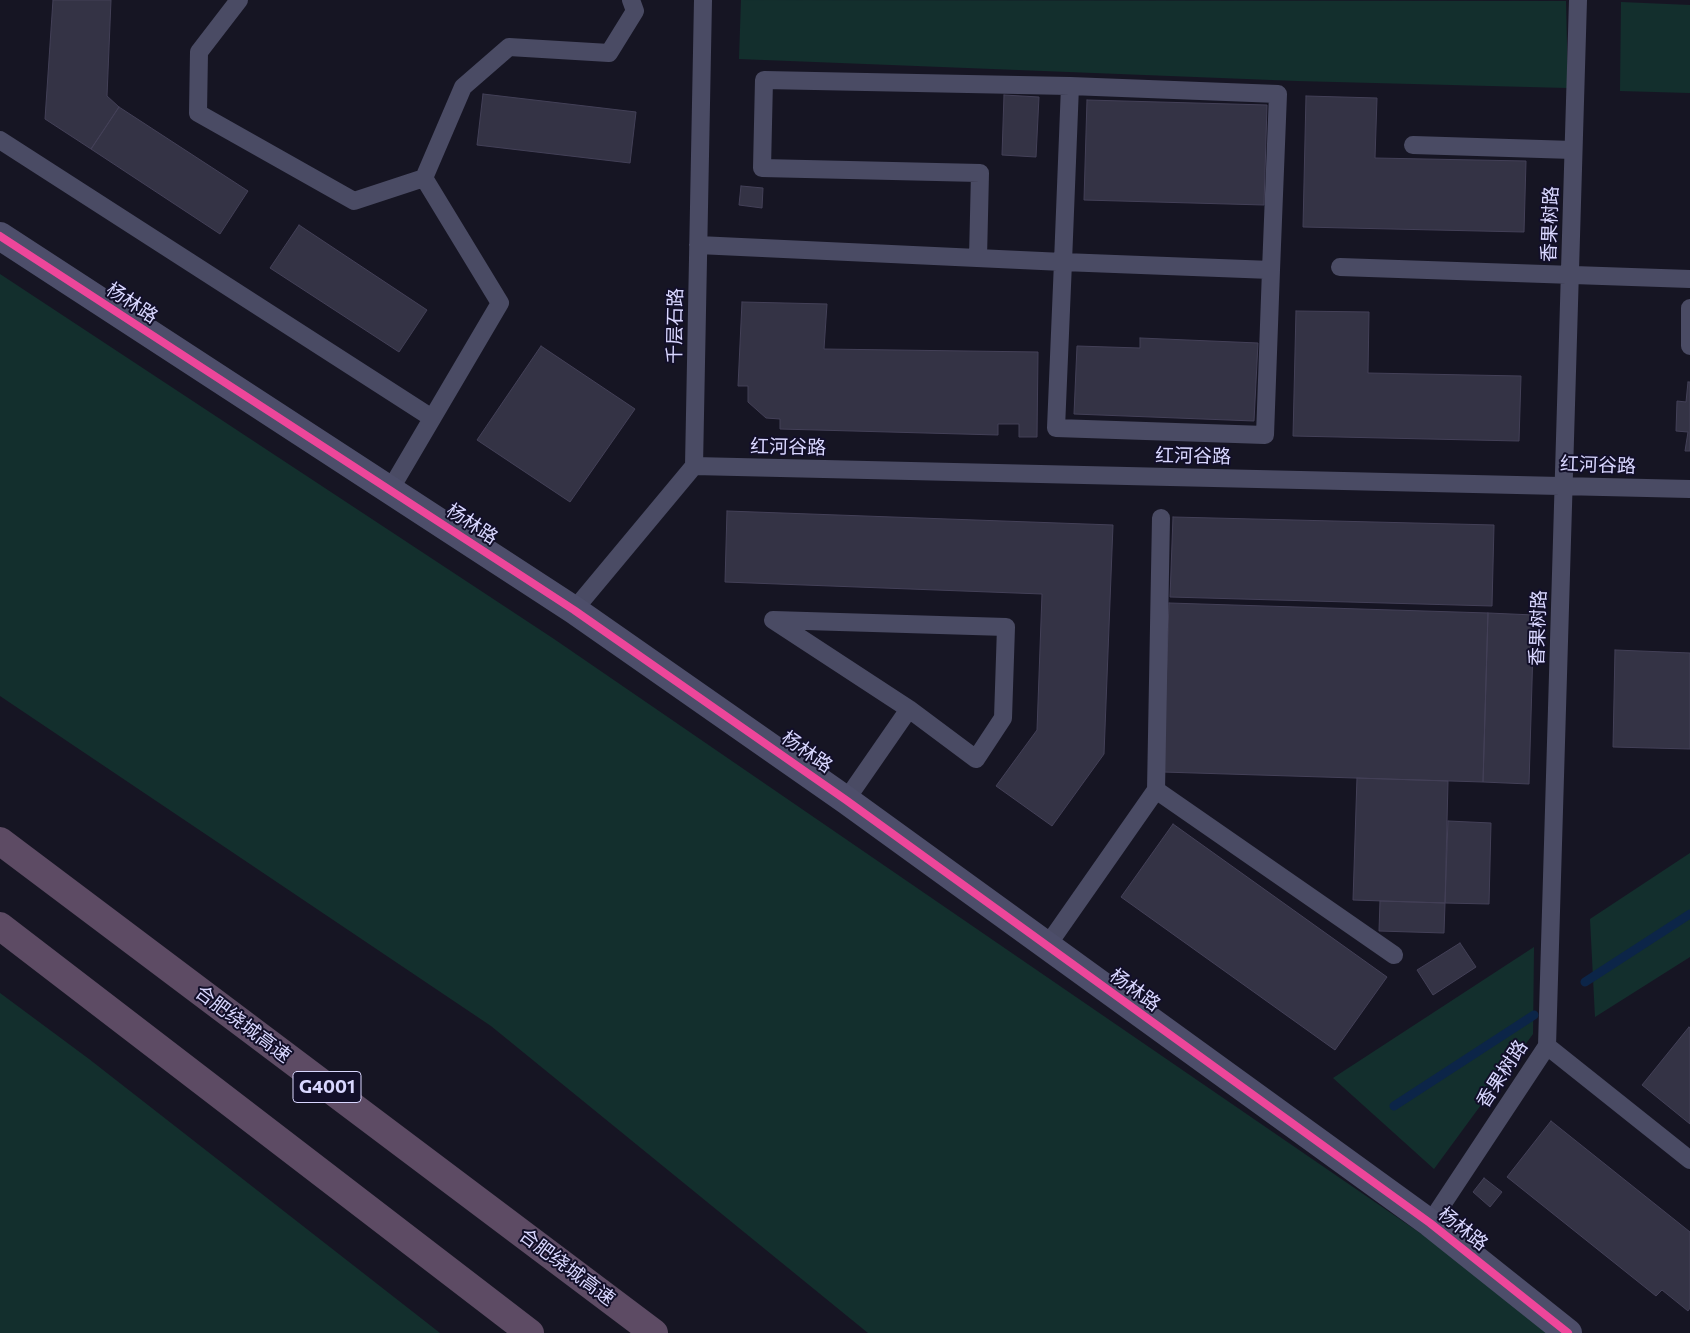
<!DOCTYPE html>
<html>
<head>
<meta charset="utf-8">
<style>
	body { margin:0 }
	canvas { display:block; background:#161523 }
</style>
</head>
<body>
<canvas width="1690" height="1333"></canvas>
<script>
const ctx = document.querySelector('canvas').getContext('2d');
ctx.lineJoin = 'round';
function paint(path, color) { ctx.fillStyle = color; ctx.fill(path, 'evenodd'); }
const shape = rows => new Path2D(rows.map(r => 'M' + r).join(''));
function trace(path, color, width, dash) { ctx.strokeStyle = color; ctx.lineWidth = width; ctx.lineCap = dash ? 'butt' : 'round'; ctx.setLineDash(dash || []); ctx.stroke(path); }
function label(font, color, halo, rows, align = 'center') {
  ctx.font = font + ' Commissioner,"Noto Sans SC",sans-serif'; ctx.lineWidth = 4; ctx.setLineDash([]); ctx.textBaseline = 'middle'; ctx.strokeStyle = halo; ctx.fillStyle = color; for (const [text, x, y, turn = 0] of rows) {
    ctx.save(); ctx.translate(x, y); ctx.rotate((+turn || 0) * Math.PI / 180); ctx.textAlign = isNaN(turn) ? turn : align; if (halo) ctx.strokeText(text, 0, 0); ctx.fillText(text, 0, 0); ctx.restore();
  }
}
const green = shape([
	[741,0,1566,1,1568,88,1297,81,739,59],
	[1621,2,1690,5,1690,93,1620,91],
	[0,274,554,639,1509,1294,1557,1333,868,1333,491,1026,0,696],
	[1690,853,1690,957,1595,1017,1590,919],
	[1534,947,1533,1034,1434,1169,1333,1078],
	[0,993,89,1059,440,1333,0,1333]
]);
const stream = shape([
	[1585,982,1690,914],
	[1394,1106,1534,1015]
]);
const building = shape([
	[53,0,111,0,107,96,119,107,91,149,45,119,53,0],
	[483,94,636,112,630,163,477,145,483,94],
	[1004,95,1039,97,1036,157,1002,155,1004,95],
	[1306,96,1377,98,1375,158,1526,161,1524,232,1303,227,1306,96],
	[1087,100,1267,105,1264,205,1084,200,1087,100],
	[119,107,248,191,220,234,91,149,119,107],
	[741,186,763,188,762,208,739,205,741,186],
	[299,225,427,310,399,352,270,268,299,225],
	[742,302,827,304,824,349,1038,352,1037,437,1019,437,1019,424,998,424,998,435,780,429,780,419,766,418,748,402,748,386,738,386,742,302],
	[1296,311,1369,312,1368,373,1521,376,1519,441,1293,436,1296,311],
	[1140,338,1258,343,1254,421,1074,414,1077,346,1140,348,1140,338],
	[541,346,635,409,570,502,477,440,541,346],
	[1688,382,1690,382,1690,451,1685,451,1688,432,1676,431,1677,401,1686,402,1688,382],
	[727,511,1113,525,1104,754,1052,826,996,786,1037,730,1042,594,725,582,727,511],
	[1173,517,1494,525,1492,606,1170,597,1173,517],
	[1169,603,1488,613,1483,782,1163,772,1169,603],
	[1488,613,1534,615,1529,784,1483,782,1488,613],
	[1615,650,1690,653,1690,749,1613,747,1615,650],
	[1357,778,1448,781,1445,903,1353,900,1357,778],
	[1448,821,1491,823,1489,904,1445,903,1448,821],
	[1173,824,1387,977,1335,1050,1121,897,1173,824],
	[1380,901,1445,903,1444,933,1379,931,1380,901],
	[1460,943,1476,967,1433,995,1417,970,1460,943],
	[1689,1027,1690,1028,1690,1124,1642,1085,1689,1027],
	[1551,1121,1690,1232,1690,1308,1688,1311,1662,1290,1656,1296,1507,1177,1551,1121],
	[1484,1178,1502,1192,1490,1207,1473,1192,1484,1178]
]);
const lane = shape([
	[239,0,199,52,198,113,354,201,424,178],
	[0,140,432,418],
	[1413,145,1573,150],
	[698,245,1063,262,1271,270,1265,435,1056,428,1063,262,1070,86,1278,94,1271,270],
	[978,258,980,173,762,168,764,80,1070,86],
	[1340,267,1690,279],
	[1690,308,1690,346],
	[694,466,1690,489],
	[390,490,500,303,424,178,463,87,509,47,609,53,635,11,631,0],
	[574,610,694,466,703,0],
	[1156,790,1161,518],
	[846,800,909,709,976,759,1003,718,1006,627,773,620,909,709],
	[1047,946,1156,790,1394,955],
	[1547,1046,1690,1160],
	[1430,1223,1547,1046,1578,0]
]);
const secondary = shape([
	[0,236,574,610,846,800,1430,1223,1568,1333]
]);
const highway = shape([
	[0,841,654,1333],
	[0,926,530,1333]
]);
const cycleway = shape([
	[0,236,574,610,846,800,1430,1223,1568,1333]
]);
const shields = [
	[327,1087,68]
];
const shieldNames = [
	["G4001",327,1087]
];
const streetNames = [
	["香果树路",1550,224,-88],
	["杨林路",132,303,33],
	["千层石路",675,326,-89],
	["红河谷路",788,447,1],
	["红河谷路",1193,456,1],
	["红河谷路",1598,465,2],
	["杨林路",472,524,33],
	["香果树路",1538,628,-88],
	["杨林路",807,752,35],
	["杨林路",1135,990,36],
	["合肥绕城高速",243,1024,37],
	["香果树路",1502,1074,-57],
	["杨林路",1463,1229,38],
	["合肥绕城高速",567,1267,37]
];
paint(green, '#132f2d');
trace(stream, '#0c2548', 9);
paint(building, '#343345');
trace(building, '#434057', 1);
trace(lane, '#4a4b64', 18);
trace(secondary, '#4d4e6a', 28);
trace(highway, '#5d4b64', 28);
trace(cycleway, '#ed469a', 8);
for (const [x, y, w] of shields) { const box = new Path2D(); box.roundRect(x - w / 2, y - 15.5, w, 31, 4); ctx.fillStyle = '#120f29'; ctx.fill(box); trace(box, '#d9d7ff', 1); }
label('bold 18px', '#d9d7ff', null, shieldNames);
label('19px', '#d9d7ff', '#120f29', streetNames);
</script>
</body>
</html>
